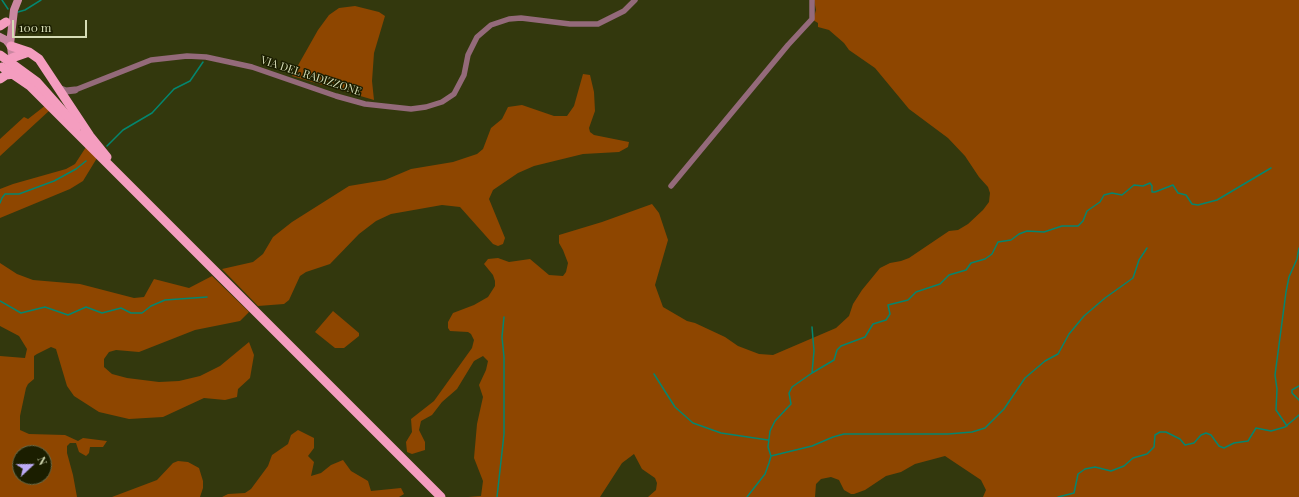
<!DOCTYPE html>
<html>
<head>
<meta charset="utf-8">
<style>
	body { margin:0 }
	#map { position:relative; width:1299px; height:497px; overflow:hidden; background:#33380d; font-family:"Playfair Display",serif }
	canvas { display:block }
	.north { position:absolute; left:12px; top:445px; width:40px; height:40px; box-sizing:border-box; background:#1b1e00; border:1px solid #666a48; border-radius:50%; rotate:68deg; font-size:11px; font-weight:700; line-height:16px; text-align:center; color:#d6dcb5 }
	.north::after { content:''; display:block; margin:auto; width:14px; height:18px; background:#bcaaf5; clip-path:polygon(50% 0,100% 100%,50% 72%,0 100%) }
	.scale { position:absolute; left:12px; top:20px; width:75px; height:18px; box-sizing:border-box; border:2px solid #d6dcb5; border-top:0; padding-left:5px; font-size:12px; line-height:14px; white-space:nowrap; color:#d6dcb5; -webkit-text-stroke:3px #1b1e00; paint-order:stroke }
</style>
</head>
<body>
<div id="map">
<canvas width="1299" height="497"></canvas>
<div class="north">N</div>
<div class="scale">100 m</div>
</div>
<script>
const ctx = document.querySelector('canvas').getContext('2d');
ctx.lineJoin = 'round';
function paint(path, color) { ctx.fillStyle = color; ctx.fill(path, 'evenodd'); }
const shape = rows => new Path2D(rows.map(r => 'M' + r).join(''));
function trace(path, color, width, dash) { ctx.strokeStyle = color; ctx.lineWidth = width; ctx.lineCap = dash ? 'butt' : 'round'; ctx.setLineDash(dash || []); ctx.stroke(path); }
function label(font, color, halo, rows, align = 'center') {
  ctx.font = font + ' "Playfair Display",serif'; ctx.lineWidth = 3; ctx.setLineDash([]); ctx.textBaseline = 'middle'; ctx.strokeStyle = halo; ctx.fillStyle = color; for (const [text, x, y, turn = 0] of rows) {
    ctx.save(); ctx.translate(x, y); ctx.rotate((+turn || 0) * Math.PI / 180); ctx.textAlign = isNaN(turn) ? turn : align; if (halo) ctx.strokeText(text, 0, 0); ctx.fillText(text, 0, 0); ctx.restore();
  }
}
const green = shape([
	[814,0,1299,0,1299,497,983,497,986,490,981,480,945,456,915,464,901,472,886,476,865,490,854,494,851,494,844,490,839,480,831,477,821,479,816,484,815,497,648,497,656,490,657,483,655,478,642,469,634,454,622,463,600,497,468,497,481,496,483,481,474,458,477,424,483,397,479,385,486,370,488,361,483,356,474,361,457,389,442,402,432,415,421,421,419,430,425,442,425,450,412,454,407,452,406,442,412,432,411,419,434,401,472,348,474,340,471,334,468,332,450,331,448,328,448,322,453,313,474,305,488,297,495,286,495,281,493,275,484,264,488,259,498,258,509,262,530,259,549,275,563,276,566,272,568,263,563,250,559,243,559,235,602,222,652,204,659,213,668,240,655,285,663,307,687,321,695,323,725,337,738,346,759,354,773,355,836,328,849,316,853,304,862,290,880,268,890,263,901,261,909,258,949,231,958,230,968,224,983,210,989,202,990,193,988,187,979,177,965,156,948,138,909,109,875,68,849,50,844,43,829,30,818,27,818,23,813,20,816,10],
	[355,6,379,12,385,16,374,53,372,81,374,100,292,76,318,30,329,15,339,8],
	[583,74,590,75,594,92,595,111,589,128,590,132,594,135,629,142,628,147,619,152,583,154,534,166,518,173,493,190,489,199,505,238,503,244,498,246,493,244,460,207,442,205,391,214,376,221,359,234,330,264,306,272,300,276,289,300,284,304,258,306,222,269,253,262,263,254,273,237,292,222,349,186,385,180,411,169,453,162,477,154,483,149,491,128,502,119,508,107,522,105,554,116,567,116,574,106],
	[46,105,50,110,0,156,0,139,24,117,28,119],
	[86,147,97,158,83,181,70,189,0,218,0,189,13,184,66,169,75,164],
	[0,263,17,274,33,280,80,284,134,298,144,297,154,279,189,288,212,276,249,312,240,321,195,330,139,352,116,350,109,352,104,359,104,367,112,374,127,378,159,382,179,381,200,376,220,366,249,342,254,355,250,378,238,389,237,397,225,400,204,398,163,417,129,419,99,412,74,396,67,386,56,349,51,347,37,354,34,356,34,379,28,384,26,388,20,416,20,430,29,434,65,435,78,441,83,438,107,441,103,447,90,447,89,453,86,456,79,452,76,443,70,443,67,446,67,453,73,475,77,497,0,497,0,356,25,358,27,349,19,336,0,326],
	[20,453,44,453,44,477,20,477],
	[333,311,359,333,359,336,344,348,335,348,315,332],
	[298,430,314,438,314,448,308,456,314,462,311,476,321,473,331,465,343,460,351,471,368,481,371,491,401,488,404,494,399,497,222,497,228,494,245,493,251,489,268,466,272,455,288,444,291,435],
	[178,461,188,462,199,468,203,481,203,488,200,497,112,497,157,480,173,463]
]);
const stream = shape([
	[2,0,8,9],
	[18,12,25,10,41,0],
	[107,146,123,130,152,113,174,89,190,81,203,62],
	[0,203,2,198,5,194,19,194,54,181,76,169,86,161],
	[0,301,21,313,45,307,68,315,86,307,102,313,121,308,131,313,142,313,151,306,165,300,207,297],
	[812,327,814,351,812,373,834,360,837,350,841,346,865,337,873,324,886,320,890,314,888,305,908,300,916,292,940,284,949,275,966,270,971,263,985,259,992,254,998,242,1011,240,1019,234,1027,231,1044,232,1062,226,1078,226,1083,221,1087,211,1100,202,1104,195,1112,193,1122,195,1134,185,1143,186,1150,183,1152,186,1152,192,1155,192,1173,185,1178,193,1186,195,1192,204,1198,205,1217,200,1271,168],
	[654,374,675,407,693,423,721,433,768,440],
	[1299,386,1292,390,1292,393,1299,400],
	[1287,426,1276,410,1277,389,1275,375,1286,292,1289,277,1297,259,1299,248],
	[771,456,812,446,833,437,844,434,948,434,972,432,985,428,1004,409,1025,378,1045,361,1058,354,1069,334,1084,316,1105,298,1133,278,1139,260,1147,248],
	[497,497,504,434,504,357,502,337,504,317],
	[747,497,765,474,769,463,771,456,768,447,770,431,775,421,791,404,789,393,792,387,812,373],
	[1058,497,1074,493,1078,474,1085,469,1095,467,1111,471,1124,466,1133,458,1147,454,1154,447,1155,435,1160,432,1166,432,1180,439,1185,445,1194,443,1201,435,1206,433,1211,435,1219,446,1224,448,1234,443,1248,441,1256,428,1271,431,1285,427,1299,415]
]);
const minor = shape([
	[75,90,151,60,187,56,206,57,252,67,336,96,365,104,411,109,426,107,442,102,454,94,464,75,468,55,477,37,491,25,509,19,521,18,570,24,598,24,624,11,635,0],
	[671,186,788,45,812,19,812,0]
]);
const tertiary = shape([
	[58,88,66,91,75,90]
]);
const secondary = shape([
	[0,37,6,40,11,46,12,55,9,63],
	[10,44,14,10,18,0]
]);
const primary = shape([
	[0,26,6,22],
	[11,46,29,52,39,59,90,136,107,157],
	[12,58,29,52],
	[2,67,30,86,441,497],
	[0,79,6,75,14,74]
]);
const primaryBridge = shape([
	[0,55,37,82,77,127]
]);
const streetNames = [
	["VIA DEL RADIZZONE",311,76,18]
];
paint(green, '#8e4600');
trace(stream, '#04866f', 1.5);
trace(minor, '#946a7a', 5.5);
trace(tertiary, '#946a7a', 7);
trace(secondary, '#ca87a1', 8);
trace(primary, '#f49dbf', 9);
trace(primaryBridge, '#f49dbf', 9);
label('11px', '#d6dcb5', '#1b1e00', streetNames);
</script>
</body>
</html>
